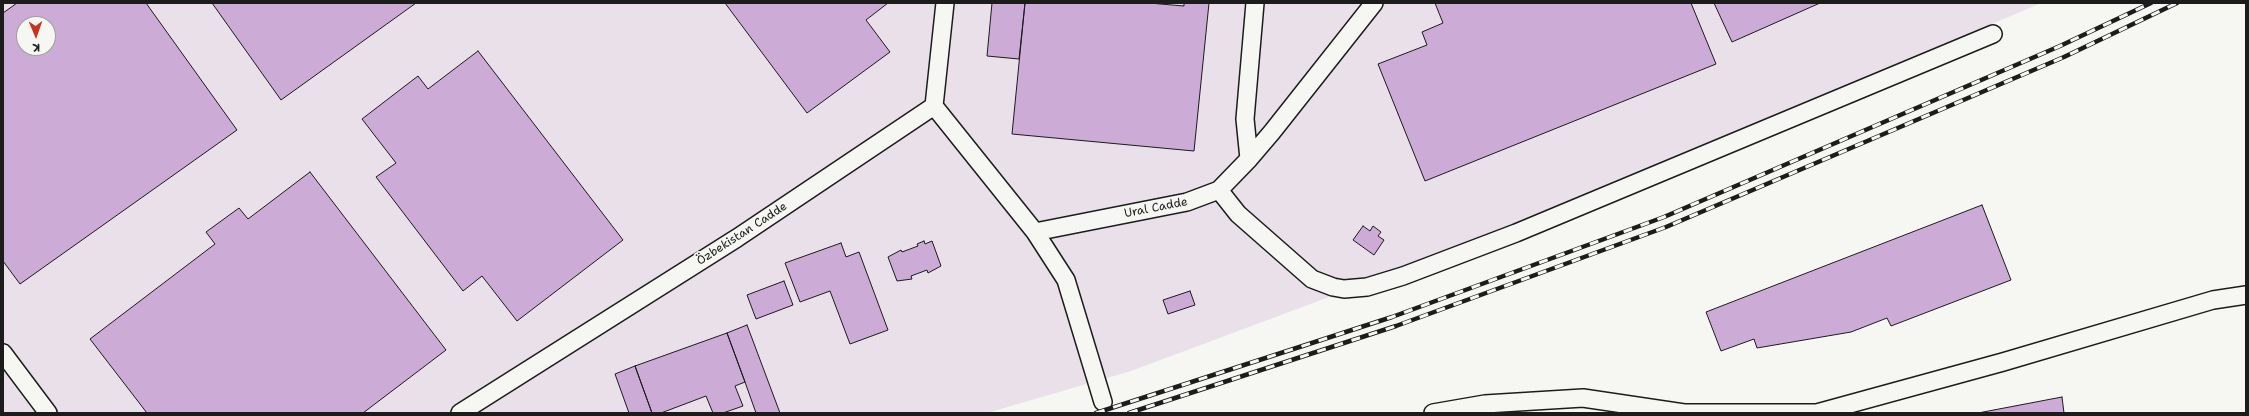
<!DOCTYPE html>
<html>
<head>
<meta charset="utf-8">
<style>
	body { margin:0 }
	#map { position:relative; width:2249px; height:416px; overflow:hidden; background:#f6f6f2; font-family:"Shantell Sans",sans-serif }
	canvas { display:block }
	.frame { position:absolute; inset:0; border:4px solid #1c1c1c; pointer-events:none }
	.north { position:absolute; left:16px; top:16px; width:40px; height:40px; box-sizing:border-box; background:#f6f6f2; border:1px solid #9f9f9c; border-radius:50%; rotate:178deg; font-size:11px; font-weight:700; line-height:16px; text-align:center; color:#1c1c1c }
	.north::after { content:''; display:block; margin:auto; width:14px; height:18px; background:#c8321e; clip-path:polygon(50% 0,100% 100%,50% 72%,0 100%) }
</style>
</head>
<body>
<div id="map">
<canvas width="2249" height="416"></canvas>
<div class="frame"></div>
<div class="north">K</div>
</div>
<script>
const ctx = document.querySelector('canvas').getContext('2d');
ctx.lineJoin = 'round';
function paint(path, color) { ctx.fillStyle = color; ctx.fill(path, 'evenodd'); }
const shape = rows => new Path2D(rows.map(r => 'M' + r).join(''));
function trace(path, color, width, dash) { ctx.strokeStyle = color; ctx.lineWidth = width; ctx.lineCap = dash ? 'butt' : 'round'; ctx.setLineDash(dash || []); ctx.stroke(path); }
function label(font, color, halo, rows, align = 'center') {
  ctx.font = font + ' "Shantell Sans",sans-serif'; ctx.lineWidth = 3.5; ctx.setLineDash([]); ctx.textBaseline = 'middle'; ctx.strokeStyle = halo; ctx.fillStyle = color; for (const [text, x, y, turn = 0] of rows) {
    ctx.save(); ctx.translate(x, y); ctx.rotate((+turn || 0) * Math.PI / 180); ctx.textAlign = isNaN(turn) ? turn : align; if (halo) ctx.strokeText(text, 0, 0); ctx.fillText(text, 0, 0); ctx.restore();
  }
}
const built = shape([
	[3,3,2041,3,1511,229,1131,371,987,413,3,413],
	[24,24,48,24,48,48,24,48]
]);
const building = shape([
	[17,3,146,3,237,130,20,284,3,261,3,13,17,3],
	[24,24,48,24,48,48,24,48,24,24],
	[212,3,416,3,281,100,212,3],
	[725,3,888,3,866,20,890,52,807,113,725,3],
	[992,3,1025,3,1019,59,987,56,992,3],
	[1025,3,1149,3,1184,6,1184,3,1209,3,1194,151,1012,134,1025,3],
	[1435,3,1691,3,1716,64,1425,181,1378,64,1427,45,1422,32,1443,23,1435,3],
	[1714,3,1820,3,1732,42,1714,3],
	[478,51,623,240,517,321,482,276,463,291,376,177,396,163,362,119,418,76,428,89,478,51],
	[310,172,446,350,363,413,147,413,90,339,215,244,206,232,239,208,248,219,310,172],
	[1982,205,2011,280,1891,326,1887,318,1851,332,1757,348,1754,339,1721,351,1706,312,1982,205],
	[1363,226,1370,231,1373,226,1381,232,1378,236,1384,240,1374,255,1353,240,1363,226],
	[924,241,925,244,932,241,941,266,928,273,927,270,911,276,912,279,897,281,888,257,901,250,902,252,918,246,917,244,924,241],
	[841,243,846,257,859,252,888,330,850,344,830,291,800,302,785,263,841,243],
	[784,281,793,305,756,319,747,295,784,281],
	[1190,291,1195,305,1168,314,1163,300,1190,291],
	[747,325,780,413,756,413,745,382,727,333,747,325],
	[727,333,745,382,735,386,743,406,723,413,713,413,706,396,661,413,652,413,635,366,727,333],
	[635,366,652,413,629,413,615,374,635,366],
	[2062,397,2064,413,1978,413,2062,397]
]);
const minor = shape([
	[934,106,1035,232,1187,202,1219,190,1249,159,1272,132,1374,3],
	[1249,159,1245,119,1255,3],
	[1219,190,1238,214,1312,279,1333,287,1344,289,1367,287,1403,276,1516,233,1993,34],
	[1035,232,1066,280,1103,402],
	[3,353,48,413],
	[460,413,737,238,934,106,945,3],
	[1433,413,1485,404,1583,398,1684,413,1817,413,2003,362,2213,300,2246,295]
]);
const rail = shape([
	[1096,413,1392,317,1664,217,2060,46,2151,3],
	[1129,413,1396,326,1666,227,2064,57,2177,3]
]);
const streetNames = [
	["Ural Cadde",1156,208,-11],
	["Özbekistan Cadde",742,234,-33]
];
paint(built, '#e9e0ea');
paint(building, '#ccabd6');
trace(building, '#1c1c1c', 1);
trace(minor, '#1c1c1c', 20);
trace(minor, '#f6f6f2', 17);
trace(rail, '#1c1c1c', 4.5);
trace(rail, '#f6f6f2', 3, [9]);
label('12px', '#1c1c1c', '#f6f6f2', streetNames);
</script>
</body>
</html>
